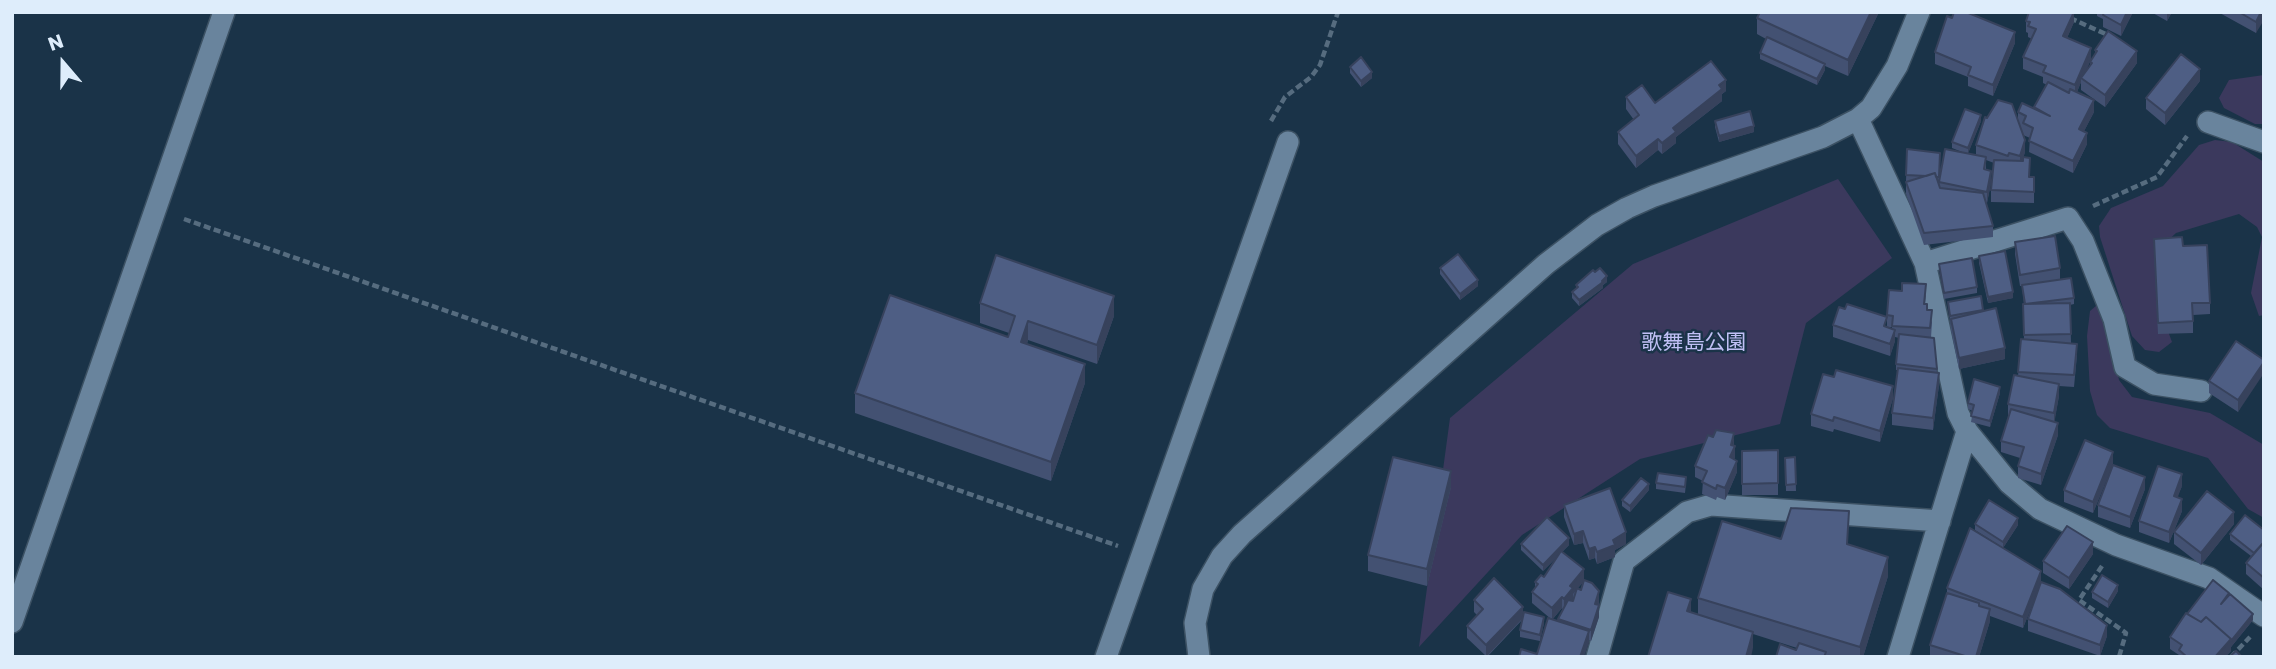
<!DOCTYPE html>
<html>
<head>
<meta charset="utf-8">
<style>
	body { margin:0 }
	#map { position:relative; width:2276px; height:669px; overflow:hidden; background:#1a3348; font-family:Poppins,sans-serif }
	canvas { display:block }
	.frame { position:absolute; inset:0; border:14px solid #deedfb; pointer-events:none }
	.north { position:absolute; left:28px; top:28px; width:70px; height:70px; -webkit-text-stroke:5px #1a3348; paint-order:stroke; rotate:340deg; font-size:19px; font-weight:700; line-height:28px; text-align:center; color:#deedfb }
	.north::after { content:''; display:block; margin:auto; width:24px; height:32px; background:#deedfb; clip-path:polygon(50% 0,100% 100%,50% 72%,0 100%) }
</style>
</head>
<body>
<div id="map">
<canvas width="2276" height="669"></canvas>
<div class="frame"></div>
<div class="north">N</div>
</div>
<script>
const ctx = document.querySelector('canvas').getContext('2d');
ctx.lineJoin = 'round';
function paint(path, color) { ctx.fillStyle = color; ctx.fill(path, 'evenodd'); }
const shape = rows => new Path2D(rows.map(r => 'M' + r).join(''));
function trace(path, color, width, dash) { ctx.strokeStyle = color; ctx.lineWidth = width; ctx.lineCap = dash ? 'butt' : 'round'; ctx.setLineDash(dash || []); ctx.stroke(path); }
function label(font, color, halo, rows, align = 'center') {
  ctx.font = font + ' Poppins,"Noto Sans JP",sans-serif'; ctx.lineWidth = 5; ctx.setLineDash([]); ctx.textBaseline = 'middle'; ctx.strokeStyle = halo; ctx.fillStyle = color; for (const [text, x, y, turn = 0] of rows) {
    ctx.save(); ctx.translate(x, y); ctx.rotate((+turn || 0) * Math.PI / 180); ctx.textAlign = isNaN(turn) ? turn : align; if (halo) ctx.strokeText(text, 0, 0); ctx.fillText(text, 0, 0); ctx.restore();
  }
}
const green = shape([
	[2264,75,2264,124,2255,124,2224,108,2219,98,2229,80],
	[2215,140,2232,142,2264,162,2264,315,2259,316,2251,293,2262,237,2257,227,2239,214,2176,233,2161,247,2165,323,2172,342,2159,352,2145,350,2132,336,2100,237,2099,226,2111,208,2163,186,2199,145],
	[1838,179,1892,258,1806,323,1780,424,1640,459,1522,535,1419,647,1450,418,1633,264],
	[2097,305,2108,319,2119,380,2132,397,2210,413,2264,445,2264,518,2248,509,2208,458,2110,428,2097,415,2090,391,2087,336,2090,311]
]);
const path = shape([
	[2070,18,2110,36],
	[1271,121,1285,97,1311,77,1320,65,1338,12],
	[2093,206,2157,177,2187,136],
	[184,219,1118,546],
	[2102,566,2079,600,2126,633,2119,657],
	[2231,657,2250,637]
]);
const minor = shape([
	[1858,119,1925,263,1958,413,1967,431,2009,483,2040,509,2116,545,2209,578,2264,616],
	[2208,122,2264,142],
	[1925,263,2068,218,2083,241,2114,319,2125,367,2154,384,2201,391],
	[12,622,224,12],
	[1106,657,1288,142],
	[1199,657,1195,623,1203,589,1222,556,1242,534,1546,264,1597,225,1627,208,1654,196,1823,137,1858,119,1871,108,1897,66,1919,12],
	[1597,657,1624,561,1687,512,1711,505,1940,521],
	[1898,657,1967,431]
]);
const wall = shape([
	[1879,12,1848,76,1825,66,1825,70,1817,85,1760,59,1760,53,1766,39,1757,34,1757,18],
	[2074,12,2074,22,2067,38,2091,59,2085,73,2090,66,2090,62,2095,54,2095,50,2137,63,2105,107,2081,90,2081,82,2077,92,2094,112,2084,131,2087,144,2073,173,2029,152,2030,138,2023,135,2025,152,2022,161,2034,189,2034,203,1991,202,1991,190,1994,163,1986,160,1986,170,1991,183,1987,203,1986,203,1993,226,1993,237,1924,245,1906,194,1906,182,1909,181,1906,181,1907,149,1939,178,1962,152,1952,148,1952,142,1981,121,1968,153,1976,155,1976,145,2018,121,2018,112,2034,108,2047,85,2043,83,2043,77,2023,69,2023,57,2032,39,2028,37,2028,33,2026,32,2026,21],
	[2097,12,2133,12,2121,36,2103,27,2103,19,2097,16],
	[2151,12,2172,12,2167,21],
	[2218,12,2264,12,2256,33],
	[1952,18,2015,43,1993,96,1968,86,1968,77,1935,64,1935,52],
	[1350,67,1372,78,1361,87,1350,73],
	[2200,81,2165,125,2146,109,2146,98],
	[1726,91,1722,94,1722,101,1676,137,1676,143,1662,154,1658,150,1636,168,1618,144,1618,132,1634,120,1626,109,1626,97,1655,103],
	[1715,121,1754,132,1719,142,1715,127],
	[2015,242,2060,268,2060,280,2074,298,2074,304,2070,305,2071,343,2077,355,2074,387,2059,386,2059,396,2054,422,2058,435,2041,485,2018,478,2018,466,2020,458,2001,452,2001,441,2009,415,2008,415,2008,404,2018,376,2021,339,2024,340,2023,304,2024,304,2022,286,2020,286,2015,254],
	[2183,246,2210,303,2210,314,2193,315,2193,333,2158,334,2154,250],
	[1979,256,2013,298,1988,303,1979,263],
	[1939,264,1977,287,1977,293,1944,299],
	[1440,268,1478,286,1460,300,1440,274],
	[1607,282,1603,285,1603,288,1579,306,1572,298,1572,292,1576,288,1576,285],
	[1926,295,1925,304,1932,322,1931,338,1934,338,1937,373,1939,385,1933,430,1892,425,1892,413,1898,370,1896,370,1896,364,1899,338,1895,337,1895,341,1890,356,1833,337,1833,325,1892,329,1892,327,1887,327,1887,315],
	[1981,296,1983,311,2005,359,1959,369,1951,330,1948,302],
	[980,303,1114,316,1097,364,1028,340,1027,344,1085,383,1051,481,855,413,855,393,1008,337,1009,333,980,323],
	[2264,360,2238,412,2209,393,2209,381],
	[2000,393,1990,427,1971,422,1973,411,1968,409,1968,403],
	[1893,398,1880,442,1834,429,1833,432,1811,426,1811,414],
	[1733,446,1734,459,1737,472,1725,500,1717,497,1716,500,1702,494,1703,481,1695,477,1695,466],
	[1778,450,1778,495,1742,495,1742,451],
	[1795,457,1796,491,1786,491,1785,458],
	[2113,464,2093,513,2064,502,2064,490],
	[1656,483,1686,483,1685,493,1656,489],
	[2182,486,2177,497,2182,511,2169,543,2139,532,2139,521],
	[1451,487,1427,586,1368,571,1368,555],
	[2145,489,2130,528,2098,517,2098,505],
	[1649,490,1630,512,1622,506,1622,500],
	[1564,505,1626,544,1615,550,1615,557,1597,564,1595,558,1589,560,1583,543,1574,545,1564,517],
	[1975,524,2018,525,2003,548,1975,530],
	[2234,524,2201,565,2174,544,2174,532],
	[2264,530,2264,590,2246,574,2246,563,2251,556,2230,540,2230,534],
	[1781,539,1848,545,1888,576,1863,657,1826,657,1796,650,1797,648,1753,634,1753,648,1691,613,1698,615,1698,598],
	[1521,544,1569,545,1562,552,1599,603,1599,617,1591,641,1589,640,1589,643,1537,654,1551,619,1532,603,1532,592,1535,588,1535,582,1544,577,1559,555,1543,571,1521,550],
	[1584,581,1581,590,1577,589],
	[1562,608,1563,610,1558,619,1558,621,1552,620],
	[2093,554,2069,589,2043,573,2043,561],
	[2041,582,2107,636,2100,656,2028,631,2028,619,2039,588,2023,628,1990,616,1990,621,1979,657,1930,657,1930,645,1947,593,1947,588],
	[2118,591,2108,608,2092,598,2092,592],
	[2229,595,2253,620,2231,647,2231,651,2225,657,2179,657,2179,655,2170,649,2170,637,2187,614],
	[1474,600,1544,623,1540,641,1520,637,1520,630,1523,619,1487,657,1467,638,1467,626,1477,615,1474,612]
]);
const shadedWall = shape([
	[1871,12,1879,12,1848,76,1848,60],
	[2074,12,2074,22,2063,47,2063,36],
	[2127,12,2133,12,2121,36,2121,25],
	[2167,12,2172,12,2167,21],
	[2261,12,2264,12,2264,20,2256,33,2256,22],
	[2015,32,2015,43,1993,96,1993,85],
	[2091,48,2091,59,2083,79,2081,78,2081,82,2075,97,2075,85],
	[2137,51,2137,63,2105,107,2105,95],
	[1825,64,1825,70,1817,85,1817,79],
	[2200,69,2200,81,2165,125,2165,113],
	[1372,72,1372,78,1361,87,1361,81],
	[1726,80,1726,91,1722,94,1722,101,1676,137,1676,143,1662,154,1662,143,1673,128],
	[2094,100,2094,112,2079,141,2079,129],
	[1981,115,1981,121,1968,154,1968,148],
	[1754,126,1754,132,1719,142,1719,136],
	[2087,133,2087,144,2073,173,2073,161],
	[1658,139,1658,150,1636,168,1636,156],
	[2025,140,2025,152,2020,168,2020,156],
	[1991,171,1991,183,1987,203,1987,192],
	[1607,276,1607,282,1603,285,1603,288,1579,306,1579,300],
	[1478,280,1478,286,1460,300,1460,294],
	[2013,292,2013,298,1988,303,1988,297],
	[1114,296,1114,316,1097,364,1097,345],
	[1028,321,1028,340,1021,361,1021,342],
	[1895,330,1895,341,1890,356,1890,344],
	[2005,348,2005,359,1959,369,1959,358],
	[2264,362,2264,373,2238,412,2238,400],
	[1085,364,1085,383,1051,481,1051,462],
	[1939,373,1939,385,1933,430,1933,418],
	[2059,384,2059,396,2054,425,2054,413],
	[1893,386,1893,398,1880,442,1880,431],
	[2000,387,2000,393,1990,427,1990,421],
	[2058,423,2058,435,2041,485,2041,474],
	[1734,433,1734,445,1732,452,1735,446,1735,458,1730,469,1730,457],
	[2113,452,2113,464,2093,513,2093,502],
	[1737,461,1737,472,1725,500,1725,488],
	[1451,471,1451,487,1427,586,1427,569],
	[2182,474,2182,486,2174,507,2174,496],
	[2145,477,2145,489,2130,528,2130,517],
	[1649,484,1649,490,1630,512,1630,506],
	[2182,499,2182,511,2169,543,2169,532],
	[2234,512,2234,524,2201,565,2201,553],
	[2018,518,2018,525,2003,548,2003,542],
	[1583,531,1583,543,1574,545,1574,534],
	[1626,532,1626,544,1615,550,1615,557,1597,564,1597,552,1613,540],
	[1569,538,1569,545,1543,571,1543,565],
	[2093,542,2093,554,2069,589,2069,578],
	[1595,547,1595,558,1589,560,1589,549],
	[1888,557,1888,576,1863,657,1860,657,1860,647],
	[1584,569,1584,581,1573,594,1573,600,1564,610,1564,599,1570,586],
	[2041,571,2041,583,2023,628,2023,617],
	[2118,585,2118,591,2108,608,2108,602],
	[1599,591,1599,603,1595,616,1595,604],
	[1562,597,1562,608,1552,620,1552,608],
	[1691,599,1691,615,1687,611],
	[1599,605,1599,617,1591,641,1591,630],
	[1523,607,1523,618,1486,657,1486,645],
	[1990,609,1990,621,1979,657,1976,657],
	[2253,614,2253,620,2231,647,2231,651,2225,657,2215,657],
	[1544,617,1544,623,1540,641,1540,635],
	[2107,625,2107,636,2100,656,2100,645],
	[1589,631,1589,643,1584,657,1580,657],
	[1753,632,1753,648,1751,657,1746,657]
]);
const building = shape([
	[1760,12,1871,12,1848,60,1757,18,1760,12],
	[1954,12,1966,12,2015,32,1993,85,1968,75,1971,67,1935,52,1947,16,1952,18,1954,12],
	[2029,12,2074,12,2063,36,2091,48,2075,85,2043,72,2046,66,2023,57,2036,29,2028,26,2030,22,2026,21,2029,12],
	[2104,12,2127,12,2121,25,2103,15,2104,12],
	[2239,12,2261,12,2256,22,2239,12],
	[2108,31,2137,51,2105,95,2081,78,2092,63,2090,62,2097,51,2095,50,2108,31],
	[1767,37,1825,64,1817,79,1760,53,1767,37],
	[2181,54,2200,69,2165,113,2146,98,2181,54],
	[1361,57,1372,72,1361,81,1350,67,1361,57],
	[1711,61,1726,80,1719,85,1722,89,1673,128,1676,132,1662,143,1658,139,1636,156,1618,132,1639,115,1626,97,1642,85,1655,103,1711,61],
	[2048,82,2069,93,2070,89,2094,100,2079,129,2087,133,2073,161,2029,141,2033,128,2023,123,2026,116,2018,112,2022,103,2050,116,2034,107,2048,82],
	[1998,100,2012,104,2025,140,2020,156,2009,153,2008,156,1976,145,1985,117,1987,118,1998,100],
	[1965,109,1981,115,1968,148,1952,142,1965,109],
	[1750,111,1754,126,1719,136,1715,121,1750,111],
	[1907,149,1940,153,1939,177,1936,177,1935,173,1926,176,1906,175,1907,149],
	[1945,149,1986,157,1984,169,1991,171,1987,192,1939,182,1945,149],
	[2023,157,2030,158,2029,177,2034,177,2034,192,1991,190,1994,160,2023,161,2023,157],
	[1935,173,1940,188,1983,193,1993,226,1924,233,1906,182,1935,173],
	[2055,236,2060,268,2020,275,2015,242,2055,236],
	[2182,237,2183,246,2207,245,2210,303,2192,303,2193,321,2158,323,2154,239,2182,237],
	[2005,251,2013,292,1988,297,1979,256,2005,251],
	[1458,254,1478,280,1460,294,1440,268,1458,254],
	[996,255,1114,296,1097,345,1028,321,1021,342,1085,364,1051,462,855,393,890,295,1008,337,1015,316,980,303,996,255],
	[1972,258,1977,287,1944,293,1939,264,1972,258],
	[1600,268,1607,276,1602,281,1603,282,1579,300,1572,292,1578,287,1576,285,1593,270,1595,272,1600,268],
	[2071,278,2074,298,2025,304,2022,285,2071,278],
	[1902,283,1926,284,1924,304,1927,304,1927,310,1932,310,1930,328,1892,326,1893,316,1887,315,1889,290,1902,291,1902,283],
	[1981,296,1983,310,1950,316,1948,302,1981,296],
	[2070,303,2071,334,2024,335,2023,304,2070,303],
	[1847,304,1887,317,1884,326,1895,330,1890,344,1833,325,1839,307,1845,309,1847,304],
	[1996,308,2005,348,1959,358,1951,319,1996,308],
	[1899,334,1934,338,1937,369,1896,364,1899,334],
	[2021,339,2077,344,2074,375,2018,372,2021,339],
	[2236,341,2264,360,2264,362,2238,400,2209,381,2236,341],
	[1898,368,1939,373,1933,418,1892,413,1898,368],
	[1836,370,1893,386,1880,431,1834,417,1833,421,1811,414,1823,374,1834,377,1836,370],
	[2014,375,2059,384,2054,413,2008,404,2014,375],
	[1974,379,2000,387,1990,421,1971,416,1974,405,1968,403,1974,379],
	[2011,409,2058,423,2041,474,2018,466,2024,447,2001,441,2011,409],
	[1716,430,1734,433,1731,445,1735,446,1730,457,1737,461,1725,488,1717,485,1716,489,1702,482,1707,471,1695,466,1708,435,1713,437,1716,430],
	[2085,440,2113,452,2093,502,2064,490,2085,440],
	[1778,450,1778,483,1742,484,1742,451,1778,450],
	[1393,457,1451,471,1427,569,1368,555,1393,457],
	[1795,457,1796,484,1786,485,1785,458,1795,457],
	[2113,465,2145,477,2130,517,2098,505,2113,465],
	[2158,466,2182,474,2174,496,2182,499,2169,532,2139,521,2158,466],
	[1658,473,1686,477,1685,487,1656,483,1658,473],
	[1641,478,1649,484,1630,506,1622,500,1641,478],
	[1610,488,1626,532,1613,540,1615,545,1597,552,1595,547,1589,549,1583,531,1574,534,1564,505,1610,488],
	[2207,491,2234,512,2201,553,2174,532,2207,491],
	[1989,500,2018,518,2003,542,1975,524,1989,500],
	[1791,508,1849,511,1847,544,1888,557,1860,647,1698,598,1722,521,1781,539,1791,508],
	[2245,515,2264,530,2264,542,2254,553,2230,534,2245,515],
	[1547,517,1569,538,1543,565,1521,544,1547,517],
	[2067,526,2093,542,2069,578,2043,561,2067,526],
	[1970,528,2041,571,2023,617,1947,588,1970,528],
	[2264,542,2264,578,2246,563,2264,542],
	[1561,551,1584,569,1570,586,1573,588,1564,599,1562,597,1552,608,1532,592,1538,584,1535,582,1541,575,1544,577,1561,551],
	[2102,575,2118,585,2108,602,2092,592,2102,575],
	[1494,578,1523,607,1486,645,1467,626,1483,609,1474,600,1494,578],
	[1584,580,1592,583,1599,591,1595,604,1599,605,1591,630,1558,619,1568,600,1573,601,1577,588,1581,590,1584,580],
	[2213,580,2229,593,2221,604,2230,594,2253,614,2231,641,2231,639,2206,617,2201,622,2187,614,2213,580],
	[2041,582,2060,589,2107,625,2100,645,2028,619,2041,582],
	[1668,592,1691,599,1687,611,1753,632,1746,657,1648,657,1668,592],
	[1947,593,1979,603,1979,606,1990,609,1976,657,1968,657,1930,645,1947,593],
	[1524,612,1544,617,1540,635,1520,630,1524,612],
	[2186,613,2201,622,2206,617,2231,639,2215,657,2187,657,2179,650,2182,645,2170,637,2186,613],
	[1548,618,1589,631,1580,657,1519,657,1521,649,1537,654,1548,618],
	[1799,643,1826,652,1824,657,1776,657,1780,644,1796,650,1799,643],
	[2236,651,2242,657,2229,657,2236,651]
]);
const parkNames = [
	["歌舞島公園",1694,344]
];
paint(green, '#3b395d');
trace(minor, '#3c5163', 24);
trace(path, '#566c7f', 4.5, [7, 3.5]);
trace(minor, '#69849d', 21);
paint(wall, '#435172');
paint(shadedWall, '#37425c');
paint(building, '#4e5e84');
trace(building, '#37425c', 2);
label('21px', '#c0c0f5', '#1a3348', parkNames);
</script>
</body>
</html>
